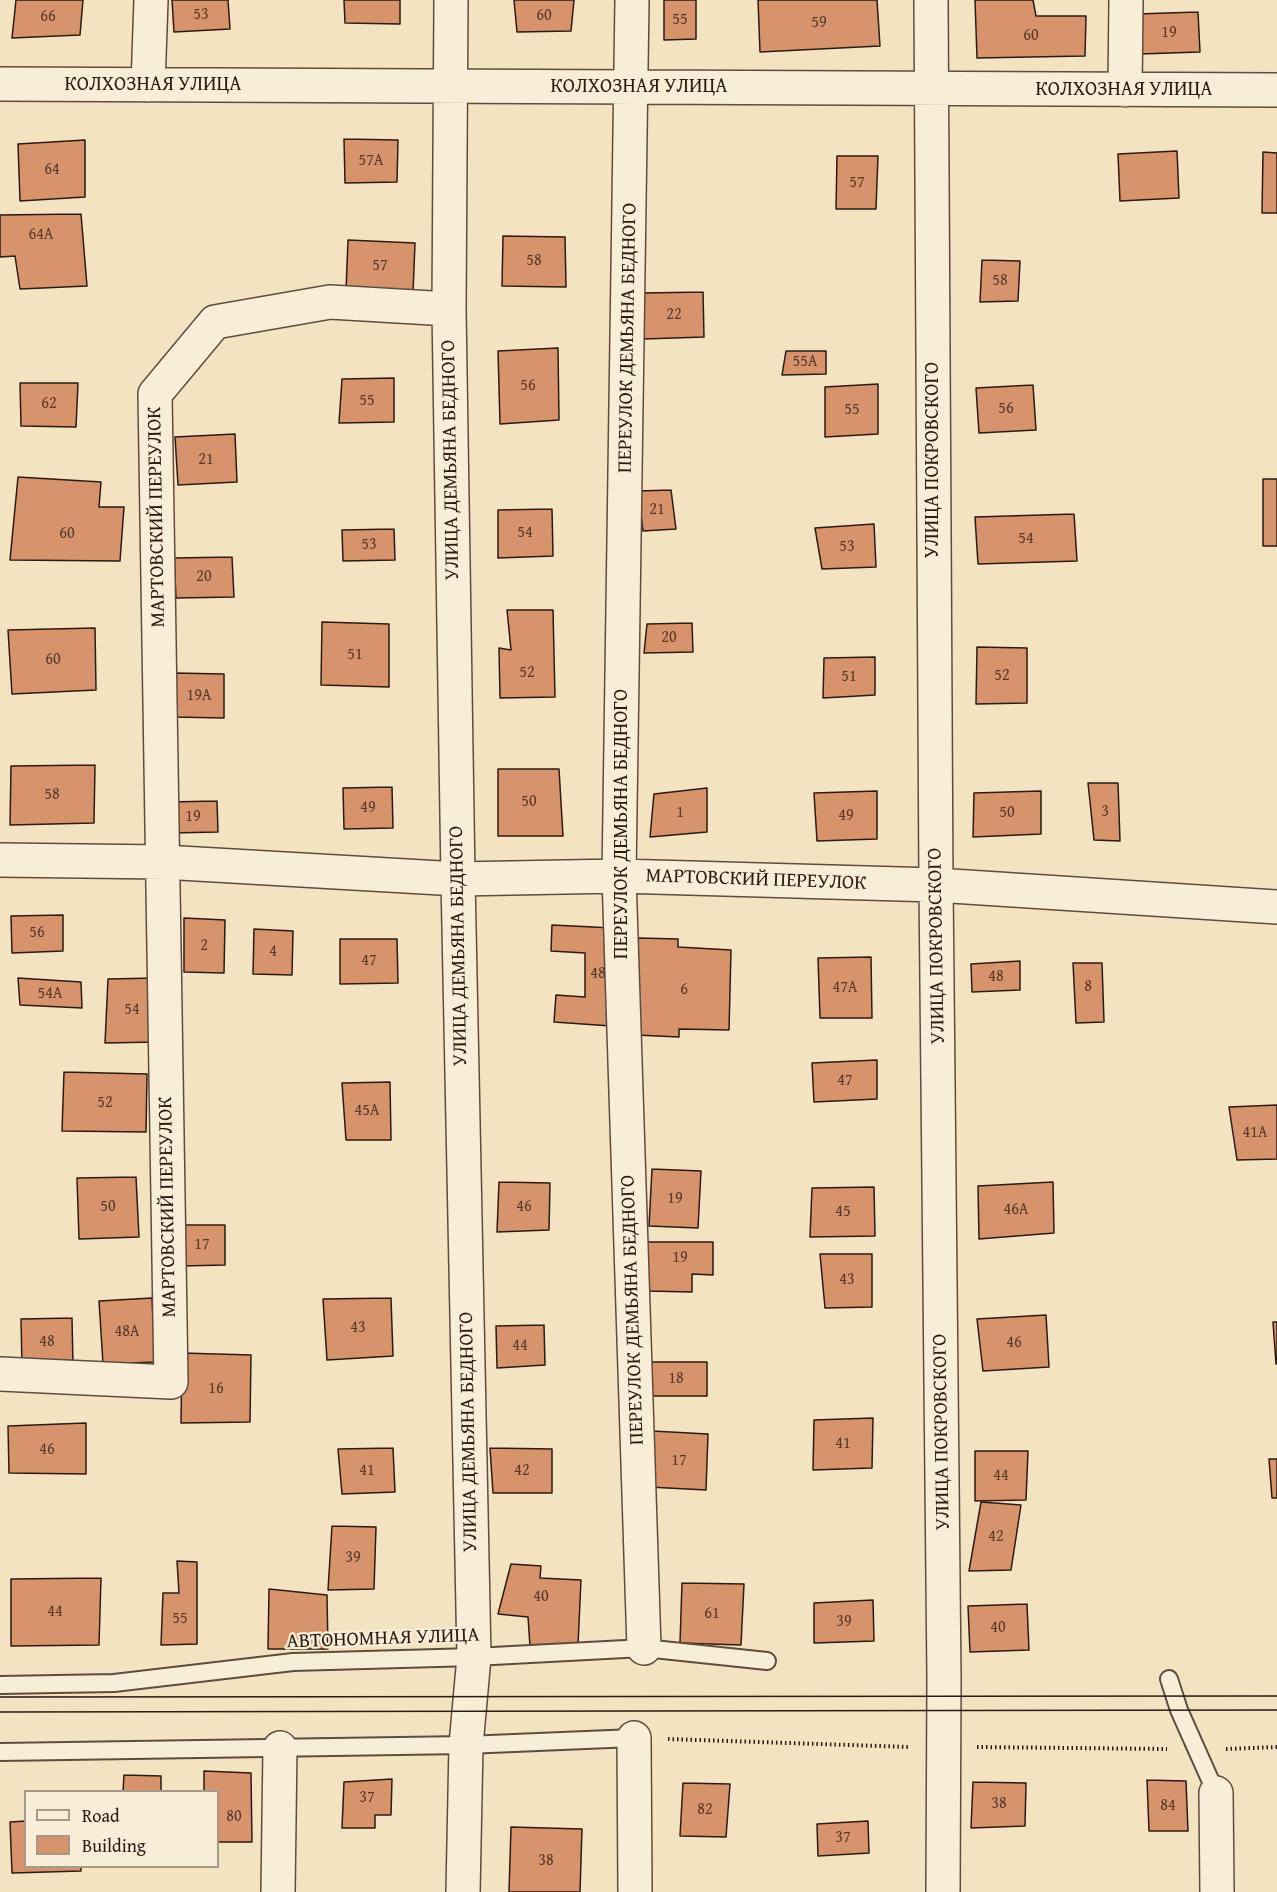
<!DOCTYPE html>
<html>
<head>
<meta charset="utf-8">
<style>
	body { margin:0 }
	#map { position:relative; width:1277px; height:1892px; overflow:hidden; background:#f4e3c1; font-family:"Gentium Book Plus",serif }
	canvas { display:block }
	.legend { position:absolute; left:24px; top:1790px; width:195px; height:78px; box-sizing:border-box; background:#f8edd7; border:2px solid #a69988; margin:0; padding:8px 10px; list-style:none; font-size:18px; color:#2c1b12 }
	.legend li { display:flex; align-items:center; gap:12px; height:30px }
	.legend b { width:30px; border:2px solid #a69988 }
</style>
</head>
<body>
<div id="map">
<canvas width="1277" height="1892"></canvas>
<ul class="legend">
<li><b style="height:8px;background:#f8edd7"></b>Road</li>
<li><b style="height:16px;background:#d7936c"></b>Building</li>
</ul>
</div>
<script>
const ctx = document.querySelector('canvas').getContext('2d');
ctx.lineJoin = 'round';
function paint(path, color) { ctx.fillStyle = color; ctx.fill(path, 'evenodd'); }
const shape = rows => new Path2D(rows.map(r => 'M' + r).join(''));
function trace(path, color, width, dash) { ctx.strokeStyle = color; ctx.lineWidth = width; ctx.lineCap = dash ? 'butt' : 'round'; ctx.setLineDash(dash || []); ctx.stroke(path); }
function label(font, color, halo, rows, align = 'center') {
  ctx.font = font + ' "Gentium Book Plus",serif'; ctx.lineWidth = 4.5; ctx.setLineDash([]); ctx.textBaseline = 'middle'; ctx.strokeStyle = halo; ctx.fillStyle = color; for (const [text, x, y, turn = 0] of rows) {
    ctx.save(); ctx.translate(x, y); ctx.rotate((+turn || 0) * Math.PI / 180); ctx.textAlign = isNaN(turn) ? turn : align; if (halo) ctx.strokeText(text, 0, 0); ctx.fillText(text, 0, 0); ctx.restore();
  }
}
const building = shape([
	[16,0,83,0,80,35,12,38,16,0],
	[172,0,228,0,230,29,174,32,172,0],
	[344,0,400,0,400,24,345,23,344,0],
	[514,0,574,0,571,31,517,32,514,0],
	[664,0,696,0,696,39,664,40,664,0],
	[758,0,877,0,880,46,760,52,758,0],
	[975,0,1033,0,1036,16,1086,16,1085,56,977,58,975,0],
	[1198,12,1200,52,1140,54,1137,14,1198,12],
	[344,139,398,140,397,182,345,183,344,139],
	[85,140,85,197,20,201,18,144,85,140],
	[1177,151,1179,198,1120,201,1118,154,1177,151],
	[1263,152,1277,153,1277,213,1262,213,1263,152],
	[837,156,878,156,876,209,836,209,837,156],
	[81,214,87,286,20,289,15,256,0,257,0,215,81,214],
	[503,236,565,237,566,287,502,286,503,236],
	[348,240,415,243,413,293,346,290,348,240],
	[982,260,1020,261,1018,301,980,302,982,260],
	[703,292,704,337,644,339,643,293,703,292],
	[558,348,559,420,500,424,498,351,558,348],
	[786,351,826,351,826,374,782,375,786,351],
	[394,378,394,422,339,423,342,379,394,378],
	[20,383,78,383,76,427,21,426,20,383],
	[878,384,878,434,825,437,825,387,878,384],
	[1033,385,1036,430,979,433,976,388,1033,385],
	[235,434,237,482,178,485,175,437,235,434],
	[18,477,101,482,99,507,124,507,120,561,10,560,18,477],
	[1263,479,1277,479,1277,546,1263,546,1263,479],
	[671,490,676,529,643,531,638,491,671,490],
	[552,509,553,556,498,558,498,510,552,509],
	[1074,514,1077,561,978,564,975,517,1074,514],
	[874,524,876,567,822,569,815,528,874,524],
	[394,529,395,560,343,561,342,530,394,529],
	[232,557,234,597,176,598,174,558,232,557],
	[507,610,553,610,555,697,500,698,499,648,511,650,507,610],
	[322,622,389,624,389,687,321,685,322,622],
	[692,623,693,652,644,653,647,624,692,623],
	[95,628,96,690,12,694,8,630,95,628],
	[977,647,1027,648,1027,703,976,704,977,647],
	[875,657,875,695,823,698,824,658,875,657],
	[174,673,224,674,224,718,174,717,174,673],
	[95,765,94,823,10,825,11,766,95,765],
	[498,769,559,769,563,836,498,836,498,769],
	[1088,783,1118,783,1120,841,1094,840,1088,783],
	[392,787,393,828,344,829,343,788,392,787],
	[707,788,707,832,650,837,654,794,707,788],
	[877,791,877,839,817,841,814,793,877,791],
	[1041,791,1041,834,973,837,974,793,1041,791],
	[217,801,218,832,171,833,168,802,217,801],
	[63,915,63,951,12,953,11,916,63,915],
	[184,918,225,920,224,973,184,972,184,918],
	[552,925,613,928,611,1026,554,1022,556,995,585,997,585,953,551,951,552,925],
	[254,929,293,931,292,975,253,974,254,929],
	[638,938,678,939,678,947,731,950,729,1030,679,1029,679,1037,636,1035,638,938],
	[340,939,397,939,398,983,340,984,340,939],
	[871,957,872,1018,820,1018,818,958,871,957],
	[1020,961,1020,990,972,992,971,964,1020,961],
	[1073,963,1102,963,1104,1022,1076,1023,1073,963],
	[18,978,81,982,82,1008,20,1005,18,978],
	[157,978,156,1042,105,1043,108,979,157,978],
	[877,1060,877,1099,814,1102,812,1063,877,1060],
	[64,1072,147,1074,146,1132,62,1131,64,1072],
	[390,1082,391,1140,346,1140,342,1083,390,1082],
	[1277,1105,1277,1159,1237,1160,1229,1107,1277,1105],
	[652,1169,701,1171,698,1228,649,1226,652,1169],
	[136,1177,139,1237,79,1239,77,1178,136,1177],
	[499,1182,550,1183,549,1230,497,1232,499,1182],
	[1053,1182,1054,1233,979,1239,978,1186,1053,1182],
	[874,1187,875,1236,810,1237,812,1188,874,1187],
	[179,1225,225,1225,225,1265,180,1266,179,1225],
	[647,1242,713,1242,713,1275,692,1274,692,1292,647,1291,647,1242],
	[820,1254,872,1254,872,1307,825,1308,820,1254],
	[152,1298,155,1362,103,1364,99,1301,152,1298],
	[391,1298,393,1356,327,1360,323,1299,391,1298],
	[1046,1315,1049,1367,983,1371,977,1319,1046,1315],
	[72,1318,73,1365,22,1366,21,1319,72,1318],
	[1273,1322,1277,1322,1277,1364,1276,1364,1273,1322],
	[544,1325,545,1365,497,1368,496,1326,544,1325],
	[182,1353,251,1355,250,1422,181,1423,182,1353],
	[646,1362,707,1362,707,1396,646,1396,646,1362],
	[873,1418,872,1468,813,1470,814,1420,873,1418],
	[86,1423,86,1474,9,1473,8,1426,86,1423],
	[652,1431,708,1434,706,1490,649,1487,652,1431],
	[393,1448,395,1492,342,1494,338,1449,393,1448],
	[490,1448,552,1449,552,1493,493,1493,490,1448],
	[975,1451,1028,1451,1026,1500,975,1501,975,1451],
	[1269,1459,1277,1459,1277,1498,1272,1498,1269,1459],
	[981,1502,1021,1505,1011,1570,969,1571,981,1502],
	[332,1526,376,1527,374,1589,328,1590,332,1526],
	[177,1561,197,1562,197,1644,161,1645,163,1593,179,1593,177,1561],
	[511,1564,541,1566,540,1578,581,1580,578,1645,530,1646,528,1617,498,1614,511,1564],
	[101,1578,99,1645,11,1646,11,1579,101,1578],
	[682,1583,744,1584,741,1645,680,1643,682,1583],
	[269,1589,327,1595,328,1649,268,1649,269,1589],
	[873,1600,874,1641,814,1643,814,1603,873,1600],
	[1027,1604,1029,1650,970,1652,968,1606,1027,1604],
	[204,1771,251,1773,252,1842,218,1842,218,1792,204,1792,204,1771],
	[124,1775,161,1776,161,1792,123,1792,124,1775],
	[392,1779,391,1815,375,1815,375,1828,342,1828,344,1782,392,1779],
	[1147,1780,1186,1781,1188,1831,1149,1831,1147,1780],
	[973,1782,1026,1783,1025,1826,971,1828,973,1782],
	[683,1783,730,1784,726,1837,680,1836,683,1783],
	[26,1821,26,1866,81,1866,81,1871,12,1873,10,1822,26,1821],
	[868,1821,869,1853,818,1856,817,1824,868,1821],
	[511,1827,582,1829,580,1892,509,1892,511,1827]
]);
const path = shape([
	[668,1739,909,1747],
	[977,1747,1167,1749],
	[1226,1749,1277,1747]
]);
const lane = shape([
	[1169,1679,1179,1710,1216,1793],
	[0,1685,114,1683,293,1662,474,1657,644,1648,767,1661],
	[0,1752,466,1745,634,1738]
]);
const street = shape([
	[451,0,449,309,458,879,474,1657,466,1745,463,1892],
	[632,0,619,876,644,1648],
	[931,0,936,885,944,1679,943,1892],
	[0,84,1277,90],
	[148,85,151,0],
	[1125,90,1126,0],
	[0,860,163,862,458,879,619,876,936,885,1277,907],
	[0,1374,171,1382,155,394,215,322,330,302,449,309],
	[634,1738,635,1892],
	[1216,1793,1217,1892],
	[278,1892,280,1748]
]);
const tram = shape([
	[0,1697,1277,1696],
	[0,1712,1277,1710]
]);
const numberNames = [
	["53",201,15],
	["60",544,16],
	["66",48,17],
	["55",680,20],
	["59",819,23],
	["19",1169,33],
	["60",1031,36],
	["57А",371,161],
	["64",52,170],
	["57",857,183],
	["64А",41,235],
	["58",534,261],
	["57",380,266],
	["58",1000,281],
	["22",674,315],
	["55А",805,362],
	["56",528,386],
	["55",367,401],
	["62",49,404],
	["56",1006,409],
	["55",852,410],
	["21",206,460],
	["21",657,510],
	["54",525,533],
	["60",67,534],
	["54",1026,539],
	["53",369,545],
	["53",847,547],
	["20",204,577],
	["20",669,638],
	["51",355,655],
	["60",53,660],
	["52",527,673],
	["52",1002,676],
	["51",849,677],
	["19А",199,696],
	["58",52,795],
	["50",529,802],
	["49",368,808],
	["3",1105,812],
	["1",680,813],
	["50",1007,813],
	["49",846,816],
	["19",193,817],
	["56",37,933],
	["2",204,946],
	["4",273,952],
	["47",369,961],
	["48",598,974],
	["48",996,977],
	["8",1088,987],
	["47А",845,988],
	["6",684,990],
	["54А",50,994],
	["54",132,1010],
	["47",845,1081],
	["52",105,1103],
	["45А",367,1111],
	["41А",1255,1133],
	["19",675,1199],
	["50",108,1207],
	["46",524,1207],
	["46А",1016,1210],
	["45",843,1212],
	["17",202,1245],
	["19",680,1258],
	["43",847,1280],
	["43",358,1328],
	["48А",127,1332],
	["48",47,1342],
	["46",1014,1343],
	["44",520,1346],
	["18",676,1379],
	["16",216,1389],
	["41",843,1444],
	["46",47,1450],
	["17",679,1461],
	["41",367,1471],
	["42",522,1471],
	["44",1001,1476],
	["42",996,1537],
	["39",353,1558],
	["40",541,1597],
	["44",55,1612],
	["61",712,1614],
	["55",180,1619],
	["39",844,1622],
	["40",998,1628],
	["37",367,1798],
	["38",999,1804],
	["84",1168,1806],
	["82",705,1810],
	["80",234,1817],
	["37",843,1838],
	["38",546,1861]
];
const streetNames = [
	["КОЛХОЗНАЯ УЛИЦА",153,85],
	["КОЛХОЗНАЯ УЛИЦА",639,87],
	["КОЛХОЗНАЯ УЛИЦА",1124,90],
	["ПЕРЕУЛОК ДЕМЬЯНА БЕДНОГО",628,338,-89],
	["УЛИЦА ДЕМЬЯНА БЕДНОГО",451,460,-91],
	["УЛИЦА ПОКРОВСКОГО",933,460,-90],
	["МАРТОВСКИЙ ПЕРЕУЛОК",157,517,-91],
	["ПЕРЕУЛОК ДЕМЬЯНА БЕДНОГО",622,824,-90],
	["МАРТОВСКИЙ ПЕРЕУЛОК",756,880,2],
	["УЛИЦА ДЕМЬЯНА БЕДНОГО",459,946,-91],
	["УЛИЦА ПОКРОВСКОГО",937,946,-91],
	["МАРТОВСКИЙ ПЕРЕУЛОК",168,1207,-91],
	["ПЕРЕУЛОК ДЕМЬЯНА БЕДНОГО",633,1310,-92],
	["УЛИЦА ДЕМЬЯНА БЕДНОГО",469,1432,-91],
	["УЛИЦА ПОКРОВСКОГО",942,1432,-91],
	["АВТОНОМНАЯ УЛИЦА",383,1639,-2]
];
paint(building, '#d7936c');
trace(building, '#2c1b12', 1.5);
trace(lane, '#5e4d3e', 20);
trace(street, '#5e4d3e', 36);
trace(path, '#2c1b12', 4, [1.5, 3]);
trace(lane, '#f8edd7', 16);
trace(street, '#f8edd7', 33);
trace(tram, '#2c1b12', 1.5);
label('16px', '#573928', null, numberNames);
label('20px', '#2c1b12', '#f8edd7', streetNames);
</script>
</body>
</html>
